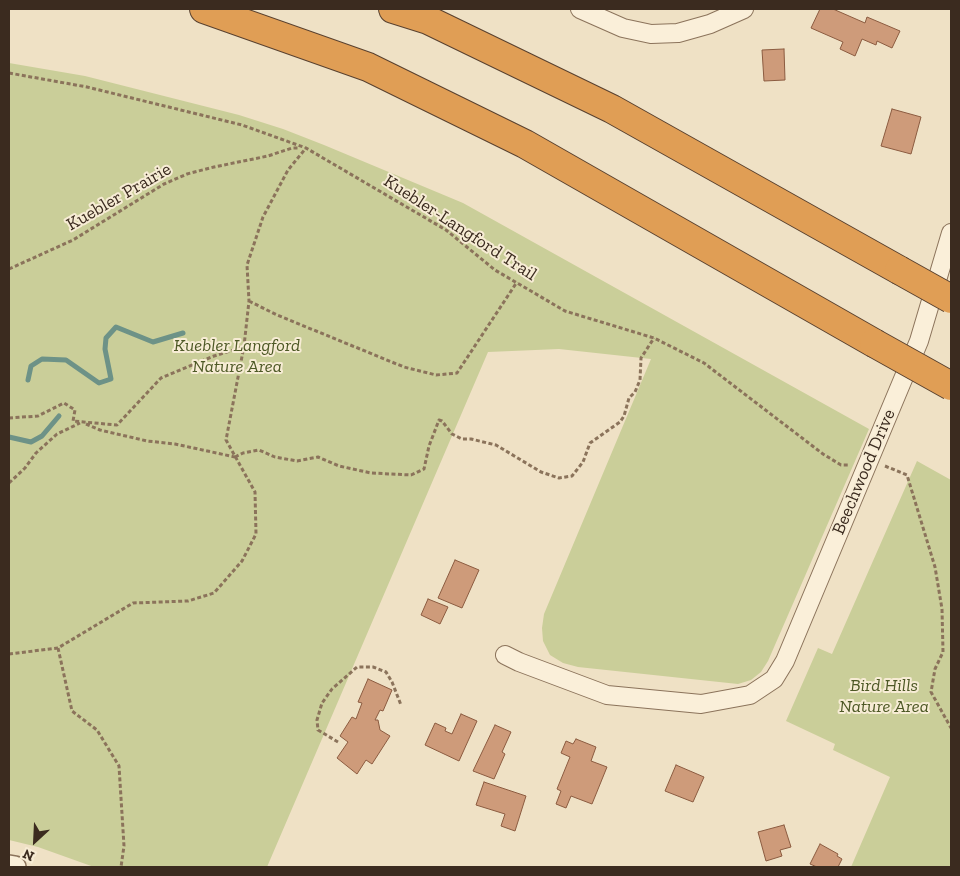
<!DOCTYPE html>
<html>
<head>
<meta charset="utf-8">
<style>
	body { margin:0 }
	#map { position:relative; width:960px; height:876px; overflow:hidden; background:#efe1c5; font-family:"Zilla Slab",serif }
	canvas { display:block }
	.frame { position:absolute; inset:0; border:10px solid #3b2b1f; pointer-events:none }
	.north { position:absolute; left:10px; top:816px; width:50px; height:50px; -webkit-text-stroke:4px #f7ecd5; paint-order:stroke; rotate:205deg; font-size:14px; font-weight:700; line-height:20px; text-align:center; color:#3b2b1f }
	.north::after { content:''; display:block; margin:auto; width:18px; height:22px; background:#3b2b1f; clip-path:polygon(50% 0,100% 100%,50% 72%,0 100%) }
</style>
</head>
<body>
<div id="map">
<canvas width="960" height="876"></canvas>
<div class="frame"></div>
<div class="north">N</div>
</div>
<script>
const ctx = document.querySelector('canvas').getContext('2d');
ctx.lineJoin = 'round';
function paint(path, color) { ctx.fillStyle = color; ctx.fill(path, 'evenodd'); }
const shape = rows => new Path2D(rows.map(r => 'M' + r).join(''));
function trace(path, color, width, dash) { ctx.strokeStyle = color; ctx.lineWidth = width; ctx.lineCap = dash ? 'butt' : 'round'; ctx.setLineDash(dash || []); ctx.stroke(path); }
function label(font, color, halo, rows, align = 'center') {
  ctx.font = font + ' "Zilla Slab",serif'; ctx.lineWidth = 4; ctx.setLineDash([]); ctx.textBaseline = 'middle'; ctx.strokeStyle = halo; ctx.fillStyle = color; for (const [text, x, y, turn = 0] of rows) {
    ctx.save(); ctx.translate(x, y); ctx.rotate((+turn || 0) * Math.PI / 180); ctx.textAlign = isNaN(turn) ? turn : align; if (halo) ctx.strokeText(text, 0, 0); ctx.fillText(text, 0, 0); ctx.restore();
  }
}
const green = shape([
	[9,63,85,76,239,115,283,129,324,145,463,203,869,429,768,661,761,672,751,680,738,684,578,667,563,663,550,655,543,641,542,628,544,614,651,359,559,349,488,352,267,867,94,867,38,847,9,840],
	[917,461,951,480,951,867,851,867,890,777,833,750,835,744,786,721,818,648,832,654]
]);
const stream = shape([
	[28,380,31,366,42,359,66,360,99,383,111,379,105,349,106,338,116,327,153,342,183,333],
	[9,437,31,442,42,436,59,416]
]);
const building = shape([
	[820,9,833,9,865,23,867,17,900,31,892,48,877,41,876,45,862,39,855,56,840,49,843,42,811,28,820,9],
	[784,49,785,80,764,81,762,50,784,49],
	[892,109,921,117,911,154,881,146,892,109],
	[455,560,479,570,462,608,438,598,455,560],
	[428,599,448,607,440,624,421,615,428,599],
	[368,679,392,690,383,711,380,710,375,720,378,720,380,730,390,736,372,764,366,760,357,774,337,758,348,742,340,736,352,717,356,719,362,703,358,702,368,679],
	[461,714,477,721,459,761,425,745,435,723,446,728,445,731,452,734,461,714],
	[495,725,511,732,502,752,505,754,494,779,473,771,495,725],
	[576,739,596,747,591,761,607,767,592,804,571,796,566,808,556,804,561,791,557,789,570,757,561,753,566,741,573,744,576,739],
	[676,765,704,777,693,802,665,791,676,765],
	[484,782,526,796,515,831,501,826,505,814,476,805,484,782],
	[784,825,791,847,780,850,782,856,766,861,758,832,784,825],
	[820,844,838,854,837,856,842,859,838,867,817,867,810,864,820,844]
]);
const path = shape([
	[9,73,87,87,242,125,306,148,446,230,495,270,565,311,654,338,704,363,823,454,841,465,849,465],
	[9,269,73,240,164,184,187,174,214,167,268,156,292,148,300,148],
	[249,301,277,315,404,367,436,375,457,373,517,282],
	[9,418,38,416,64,403,75,410,73,421,117,425,161,378,214,356,243,347],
	[86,424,100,430,147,441,175,444,235,457],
	[235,457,243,453,259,450,275,457,297,461,318,457,339,466,371,473,411,475,424,469,429,446,439,420,442,421,452,434,462,439,471,439,496,445,541,472,559,478,572,476,583,462,590,443,620,422,624,416,629,398,635,392,640,380,641,358,654,338],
	[885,466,907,475,935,567,942,609,943,652,935,669,931,692,951,728],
	[9,483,25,468,36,453,57,434,80,423],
	[58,648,72,711,97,730,119,766,124,846,121,867],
	[9,654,58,648,133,603,188,601,214,593,242,561,256,534,255,492,226,440,244,346,249,301,247,265,263,217,288,170,306,148],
	[338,742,318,730,317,720,322,703,332,689,357,667,373,667,386,672,392,682,401,705]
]);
const minor = shape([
	[580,9,623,28,651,34,678,33,710,24,744,9],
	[505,655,519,662,607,695,701,704,750,695,774,679,785,661,919,341,951,233]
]);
const tertiary = shape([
	[9,866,15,867]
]);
const motorway = shape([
	[204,9,368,67,525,144,874,343],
	[393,9,428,20,612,109,899,270]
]);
const motorwayBridge = shape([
	[899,270,951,299],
	[874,343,951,386]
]);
const streetNames = [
	["Kuebler Prairie",119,197,-30],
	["Kuebler-Langford Trail",460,228,33],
	["Beechwood Drive",864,472,-67]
];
const parkNames = [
	["Kuebler Langford",237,346],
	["Nature Area",237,367],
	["Bird Hills",884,686],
	["Nature Area",884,707]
];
paint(green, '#cace99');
trace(stream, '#6d9287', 5);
paint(building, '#ce9b7a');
trace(building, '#8b5b40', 1);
trace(minor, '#8b735b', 20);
trace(tertiary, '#8b735b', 24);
trace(motorway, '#59412f', 30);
trace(path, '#8b735b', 3, [4, 2.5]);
trace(minor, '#faefd9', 18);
trace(tertiary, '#faefd9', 21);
trace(motorway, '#e09e55', 28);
trace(motorwayBridge, '#59412f', 30, []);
trace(motorwayBridge, '#e09e55', 28);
label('18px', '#3b2b1f', '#f7ecd5', streetNames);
label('italic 18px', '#4d5825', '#f7ecd5', parkNames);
</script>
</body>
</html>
